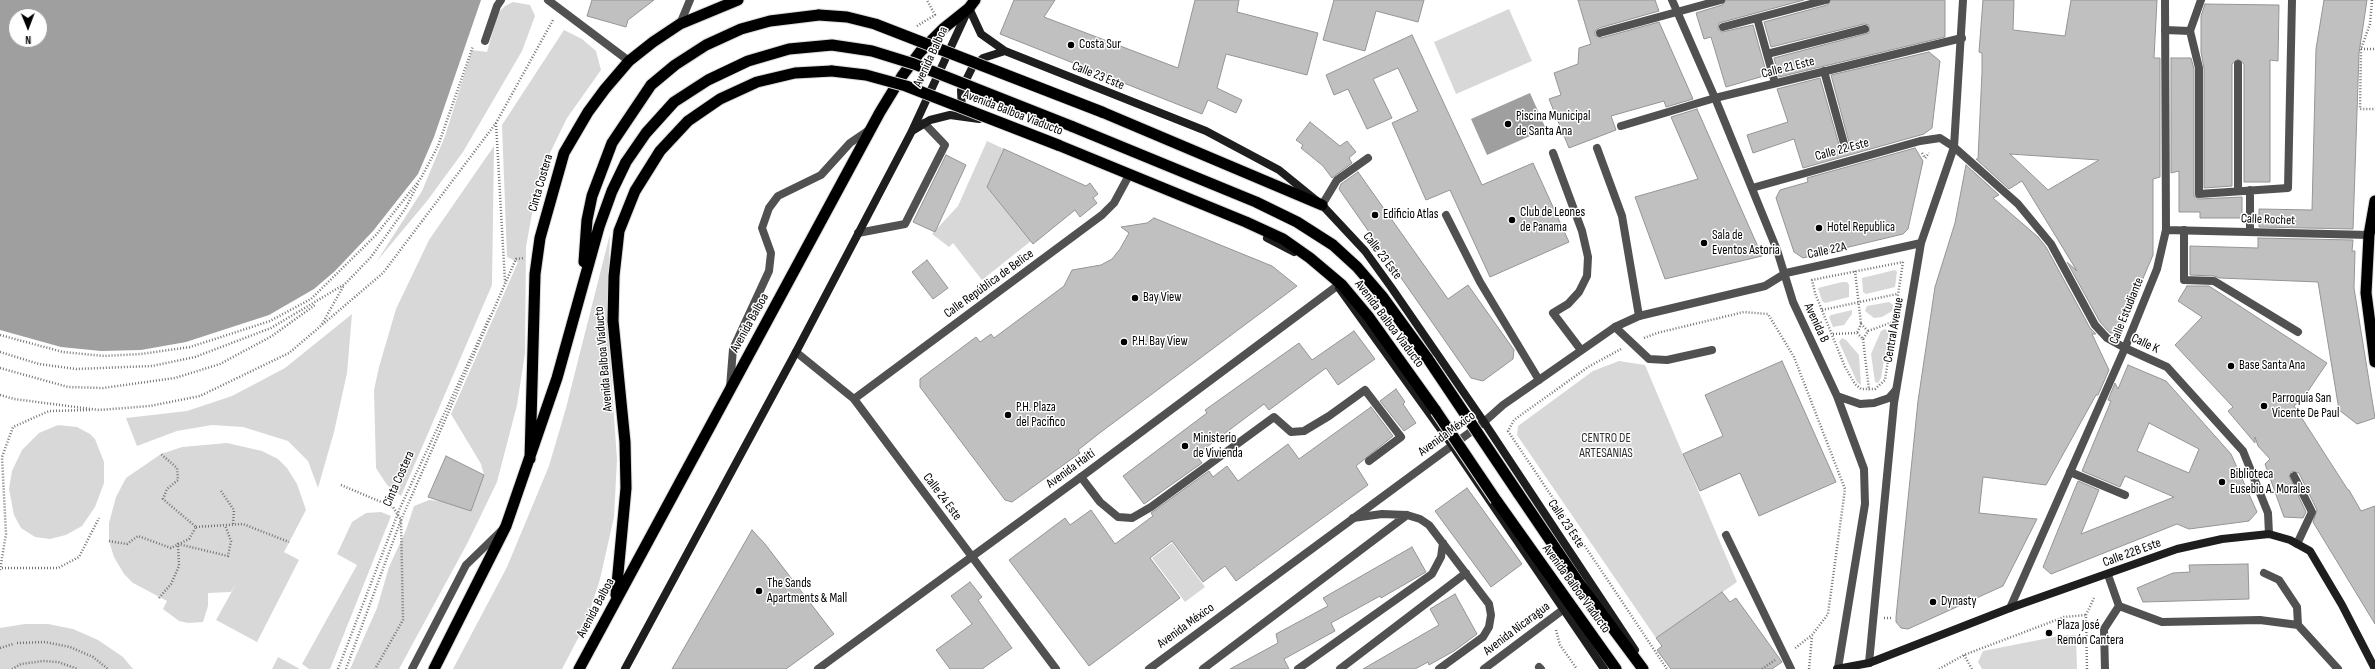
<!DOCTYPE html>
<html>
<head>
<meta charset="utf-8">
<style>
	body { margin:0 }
	#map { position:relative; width:2375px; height:669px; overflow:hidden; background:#fff; font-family:"Sofia Sans Condensed",sans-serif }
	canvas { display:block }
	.north { position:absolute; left:8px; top:8px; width:40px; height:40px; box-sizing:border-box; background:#fff; border:1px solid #999; border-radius:50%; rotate:179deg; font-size:11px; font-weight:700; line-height:16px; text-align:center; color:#000 }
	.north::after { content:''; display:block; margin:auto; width:14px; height:18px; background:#000; clip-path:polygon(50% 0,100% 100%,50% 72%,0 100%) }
</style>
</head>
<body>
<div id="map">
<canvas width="2375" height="669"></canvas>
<div class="north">N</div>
</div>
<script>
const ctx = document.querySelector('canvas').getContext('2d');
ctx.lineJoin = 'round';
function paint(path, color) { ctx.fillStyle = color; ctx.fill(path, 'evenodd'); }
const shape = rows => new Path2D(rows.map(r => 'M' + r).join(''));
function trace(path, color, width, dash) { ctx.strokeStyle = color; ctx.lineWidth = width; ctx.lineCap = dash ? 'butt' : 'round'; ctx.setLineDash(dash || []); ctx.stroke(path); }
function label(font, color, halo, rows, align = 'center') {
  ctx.font = font + ' "Sofia Sans Condensed",sans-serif'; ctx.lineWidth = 3; ctx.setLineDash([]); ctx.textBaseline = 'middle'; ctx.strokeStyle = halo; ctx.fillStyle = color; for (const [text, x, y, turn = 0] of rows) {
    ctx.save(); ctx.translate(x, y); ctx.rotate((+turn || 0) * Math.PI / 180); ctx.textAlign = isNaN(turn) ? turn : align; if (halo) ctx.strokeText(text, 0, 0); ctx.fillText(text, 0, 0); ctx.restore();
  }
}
const green = shape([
	[513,2,530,5,535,16,522,51,463,152,427,201,377,261,422,191,445,136,472,50,487,52,498,13,505,6],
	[1509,9,1532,61,1456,94,1434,42],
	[564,30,582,39,596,51,601,70,567,118,548,157,536,191,526,247,525,353,517,405,497,482,468,542,399,669,350,669,377,608,389,567,406,530,414,506,429,500,441,501,471,510,484,475,481,464,451,414,518,262,507,257,502,125],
	[987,141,1004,149,987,187,1031,241,982,280,953,243,949,247,932,234,958,206],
	[494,146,492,285,401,496,387,485,376,468,374,390,379,367,396,309,429,240],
	[610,234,607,314,617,460,614,517,600,579,586,623,562,669,453,669,507,567,549,466,566,408],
	[1895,270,1897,272,1895,287,1866,294,1863,292,1862,278],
	[1842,282,1847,282,1849,285,1849,297,1825,303,1822,301,1818,288],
	[1889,302,1893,305,1892,311,1882,317,1874,318,1865,311,1867,306],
	[1852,310,1852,314,1844,325,1833,327,1829,317,1831,315],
	[352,314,347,373,334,432,318,488,308,461,288,441,243,427,212,425,177,431,137,446,126,418,187,411,232,396,285,368],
	[1885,329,1889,331,1881,378,1878,383,1875,382,1871,354,1881,331],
	[1842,338,1846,340,1859,355,1861,385,1857,382,1839,342],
	[1619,361,1645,365,1737,582,1656,638,1517,435,1518,426,1593,371],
	[58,425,77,427,90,434,95,439,104,462,104,483,95,507,82,526,66,535,50,539,35,537,21,528,14,515,9,489,12,471,22,450,39,433],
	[227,443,262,451,278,459,287,468,297,484,306,510,284,552,299,560,257,642,216,620,236,584,231,592,208,593,208,606,203,622,188,623,179,621,163,609,167,601,133,583,124,574,114,557,109,541,109,523,116,497,126,478,161,454,182,447],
	[381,512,391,516,330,669,309,669,302,664,357,565,337,554,352,522,366,513],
	[1172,543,1205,587,1185,602,1152,558],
	[25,624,48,624,73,629,98,640,123,657,133,669,0,669,0,628],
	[2064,635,2076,635,2077,669,1982,669,1978,662,1983,651],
	[278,657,300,669,272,669]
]);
const water = shape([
	[0,0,481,0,434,137,418,174,373,231,335,271,314,289,269,315,186,342,141,350,101,351,61,347,0,330],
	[16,16,40,16,40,40,16,40],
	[1530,93,1546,129,1487,155,1471,119]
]);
const building = shape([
	[592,0,654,0,628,20,626,27,587,16,592,0],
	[1014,0,1055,0,1044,17,1178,68,1195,0,1239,0,1237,12,1318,33,1307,75,1226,54,1217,88,1242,100,1236,113,1208,100,1202,114,1000,34,1014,0],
	[1334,0,1424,0,1418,22,1376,11,1365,51,1323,40,1334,0],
	[1578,0,1655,0,1659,11,1599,28,1595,31,1595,35,1601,38,1659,22,1693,99,1666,107,1664,101,1611,116,1616,130,1569,148,1549,99,1561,95,1554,73,1578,64,1579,48,1591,44,1578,0],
	[1726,0,1804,0,1719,23,1718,29,1722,32,1753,25,1767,75,1726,87,1711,37,1704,39,1696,13,1722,5,1726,0],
	[1831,0,1945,0,1945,37,1779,77,1774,58,1869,33,1869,25,1864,24,1771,47,1764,22,1827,5,1831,0],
	[1983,0,2014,0,2013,30,2065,36,2071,0,2157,0,2154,58,2160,58,2160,177,2153,179,2153,255,2121,330,2117,333,2110,333,2100,322,2067,262,2077,271,2022,181,2009,189,1976,159,1978,159,1982,72,1982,53,1979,52,1983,0],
	[2010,154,2099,160,2048,190,2010,154],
	[2324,0,2367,0,2359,53,2353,229,2259,227,2259,209,2312,210,2316,49,2324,0],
	[2205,4,2279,5,2278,61,2270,60,2270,182,2244,182,2244,64,2238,59,2232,64,2232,186,2204,188,2204,68,2201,52,2201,16,2205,4],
	[1412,35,1482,185,1533,163,1569,242,1490,277,1450,190,1426,200,1392,123,1418,111,1398,68,1373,79,1392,118,1367,129,1348,89,1334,95,1326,75,1412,35],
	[1929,52,1940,61,1932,128,1924,134,1803,168,1794,139,1753,153,1747,135,1788,122,1777,89,1820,78,1840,148,1843,152,1847,152,1850,146,1831,75,1929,52],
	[2171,58,2191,58,2194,69,2194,196,2199,199,2242,197,2242,218,2200,218,2200,212,2179,212,2179,171,2171,173,2171,58],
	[1697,109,1762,256,1665,279,1635,197,1698,179,1671,117,1697,109],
	[1310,122,1340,146,1347,141,1356,152,1349,158,1352,163,1332,178,1323,166,1301,148,1303,145,1296,140,1310,122],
	[1915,148,1923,161,1908,229,1903,234,1803,258,1794,252,1776,198,1780,190,1808,182,1807,178,1915,148],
	[1004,149,1086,186,1090,183,1098,194,1093,198,1097,203,1080,217,1075,210,1033,244,987,187,1004,149],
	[946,155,966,165,935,232,913,222,946,155],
	[1966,165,1999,195,1993,198,2038,237,2046,247,2090,328,2096,334,2092,334,2109,370,2098,395,2096,395,2046,485,1983,477,1979,513,2037,519,2003,586,1908,629,1901,628,1896,622,1896,617,1918,401,1935,287,1955,223,1966,165],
	[1358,172,1448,299,1468,285,1514,350,1513,359,1483,381,1471,378,1339,189,1341,184,1358,172],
	[1154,218,1272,266,1297,286,1101,432,1078,450,1080,453,1012,502,1005,500,920,387,920,379,976,337,980,342,991,334,994,338,1064,286,1072,270,1101,265,1112,259,1120,249,1129,233,1121,227,1147,223,1154,218],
	[2258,238,2353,240,2352,251,2355,251,2354,288,2375,418,2357,424,2339,410,2318,282,2220,278,2214,276,2190,275,2190,246,2258,248,2258,238],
	[927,260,948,288,933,299,912,272,927,260],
	[2187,286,2209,286,2327,363,2304,397,2294,406,2348,490,2349,490,2361,511,2375,506,2375,624,2313,522,2317,510,2299,473,2292,471,2289,476,2306,512,2303,518,2284,517,2265,464,2270,459,2258,446,2255,437,2255,443,2228,411,2233,407,2175,345,2202,317,2178,301,2187,286],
	[1354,331,1375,359,1338,385,1326,368,1269,410,1264,404,1196,455,1202,463,1144,504,1123,476,1207,413,1205,410,1299,343,1312,360,1354,331],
	[1782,361,1836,482,1759,516,1740,473,1700,491,1683,454,1723,436,1705,395,1782,361],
	[2128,365,2166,381,2231,454,2257,512,2249,521,2189,529,2177,524,2051,574,2043,567,2078,481,2099,490,2081,534,2174,497,2125,476,2120,487,2082,471,2111,401,2108,400,2115,383,2118,389,2128,365],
	[2149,423,2199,449,2189,473,2137,451,2149,423],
	[1396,389,1405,402,1403,404,1416,423,1404,431,1380,401,1396,389],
	[1371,407,1393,436,1356,466,1368,485,1236,581,1225,566,1203,582,1172,541,1150,558,1180,598,1089,666,1009,560,1065,518,1070,525,1091,510,1115,544,1153,516,1151,513,1209,471,1213,477,1227,466,1238,481,1288,444,1299,459,1371,407],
	[446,456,484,475,471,511,428,497,446,456],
	[1467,488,1522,564,1491,587,1435,511,1467,488],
	[752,530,765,544,834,634,786,669,672,669,752,530],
	[1412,547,1426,572,1381,598,1380,596,1331,623,1335,631,1284,659,1289,669,1230,669,1278,643,1276,634,1328,606,1323,598,1412,547],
	[2248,564,2249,599,2143,602,2137,588,2173,573,2190,572,2189,565,2248,564],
	[970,582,982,597,978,600,1012,648,982,669,950,669,936,650,972,624,951,596,970,582],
	[1722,592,1730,602,1736,598,1782,662,1772,669,1671,669,1657,650,1662,646,1656,638,1722,592],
	[1455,594,1477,634,1454,651,1429,665,1428,662,1415,669,1363,669,1439,625,1430,609,1455,594]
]);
const path = shape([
	[2372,0,2370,24,2361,49,2360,109,2375,109],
	[917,26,935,15,927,0],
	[2361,49,2375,49],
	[496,123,505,282],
	[1922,153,1925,158,1929,153],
	[1903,262,1885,380,1875,389,1861,389,1855,384,1845,367,1815,293,1812,280,1903,262],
	[1855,271,1861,324],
	[1822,310,1897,294],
	[322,324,344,285],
	[1868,331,1893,322],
	[1833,334,1857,333,1863,339,1868,331,1861,324,1857,333],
	[0,335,63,352,104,356,141,354,190,347,218,338,270,321,311,299,376,235,421,178,438,146,473,46],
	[1644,338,1657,333,1744,312,1768,314,1794,357,1845,489,1828,614,1812,635,1794,649],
	[1863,339,1869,390],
	[1621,349,1588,367,1514,420,1508,431,1667,669],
	[0,352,39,364,76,369,152,366,195,357,271,328,345,284,371,257,405,209,418,184],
	[0,368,68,387,103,388,175,378,220,364,272,336,315,305],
	[0,395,14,399,99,410,150,406,200,396,289,353,383,273,496,123,553,20],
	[341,485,393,507,401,520,403,620,375,669],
	[221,491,234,510,233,525],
	[196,527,243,524,289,542],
	[109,541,127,544,138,536,171,548,189,539,196,527,163,499,167,489,178,480,177,468,161,454],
	[2,568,58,568,79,557,99,518],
	[0,570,6,534,2,457,13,427,49,411,90,410],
	[159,598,171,584,179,566,178,544,228,556,231,541,225,525],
	[1884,618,1891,618],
	[1556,630,1560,645,1577,669],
	[17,643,45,642,70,647,93,657,108,669],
	[0,648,13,644],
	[1964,655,1972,669],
	[12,669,21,664,43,661,58,662,78,669],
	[338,669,400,508,491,314],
	[346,669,401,520,516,259,524,258],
	[1762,669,1775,660],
	[1809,669,1812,636],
	[1939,669,1964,655,2064,617,2086,615],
	[2087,669,2086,615,2094,598]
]);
const service = shape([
	[548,0,629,61],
	[2201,0,2190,31,2199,68,2199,194,2288,188,2292,0],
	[1757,18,1775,83],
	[680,24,690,0],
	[1723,27,1826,0],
	[2165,30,2190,31],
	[485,41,497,6,501,0],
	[1767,54,1865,29],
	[1824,71,1845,147],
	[1597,148,1622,216,1639,316],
	[1553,153,1582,231,1588,257,1587,276,1579,292,1568,304,1553,313,1581,350],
	[2250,190,2250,232],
	[2238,191,2238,64],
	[1322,205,1337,180,1368,158],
	[1446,215,1480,282,1539,380],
	[2184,230,2184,280,2214,281,2298,332],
	[858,233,905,224,945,145,924,123],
	[1615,327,1649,359,1667,360,1712,350],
	[730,387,733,349,769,271,771,253,762,228,769,208,778,196,821,175,850,143,869,130],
	[2070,472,2125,495],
	[2294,476,2312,512,2297,544],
	[1081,477,1100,502,1118,517,1132,518,1151,507,1274,417,1291,432,1304,431,1329,416,1365,390,1401,437,1369,461],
	[1353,518,1382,514,1407,515,1420,519,1429,525,1489,604,1491,615,1489,627,1483,637,1439,669],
	[1726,535,1791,669],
	[2264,573,2279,580,2297,607,2298,625],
	[2119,606,2162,622,2260,620,2298,625,2338,669],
	[1539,667,1541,669],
	[412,669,466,565,501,531],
	[1203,669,1407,515],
	[1298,669,1432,574,1441,557,1443,543],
	[1340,669,1466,573],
	[2105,669,2104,629,2119,606,2108,575]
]);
const pedestrian = shape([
	[1786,273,1921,243],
	[1869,663,1894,403,1921,243,1954,147,1963,0]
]);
const minor = shape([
	[1600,33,1721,0],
	[1621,126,1715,98,1962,38],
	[1752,188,1920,141,1940,138,1954,147,2018,204,2051,244,2095,325,2107,338,2125,348,2167,367,2243,451,2268,513,2269,534],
	[2166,230,2369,235],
	[796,352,854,399,1056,669],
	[854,399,1102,215,1114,203,1127,179],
	[2010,608,2125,348,2157,269,2166,230,2165,0],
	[818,669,1081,477,1337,286],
	[1149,669,1484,422],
	[1484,669,1564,609]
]);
const tertiary = shape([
	[1672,0,1715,98,1777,250,1793,302,1837,396,1864,469,1865,504,1838,668],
	[1837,396,1860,404,1874,403,1889,398,1896,390],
	[1484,422,1503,405,1615,327,1639,316,1765,286,1786,273]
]);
const secondary = shape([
	[969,8,981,34,1005,51,1206,131,1279,170,1322,205,1365,251,1391,287,1484,422,1635,650],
	[962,111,961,90,973,66,983,58,1005,51],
	[912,131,930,120,950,115,979,119],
	[1267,238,1294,252],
	[1339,288,1452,445,1604,669],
	[625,669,796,352,912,131,968,10],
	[1837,669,1869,663,2010,608,2177,549,2222,539,2269,534,2290,540,2310,551,2342,605,2375,669]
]);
const trunk = shape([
	[1102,112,1322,205],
	[1071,126,1256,202,1297,222,1333,245,1357,267,1382,296,1428,359],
	[1058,145,1246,222,1283,239,1310,258,1342,285,1368,316,1436,411],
	[2375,201,2369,235,2366,293,2375,362],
	[584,262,587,220,592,196,612,143,651,85,675,65,706,45,741,29,770,21,819,15],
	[530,459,535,274,540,238,564,153,588,112,605,89,629,61,653,42,680,24,738,0],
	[1518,493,1579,583,1643,669],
	[1496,500,1616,669],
	[616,595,626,488,625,442,613,321,614,276,619,231,635,191,660,151,688,121,720,99,757,82,795,73,832,71],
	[434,669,506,526,557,378,599,227,612,191,626,162],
	[579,669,880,112,902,76,920,52,944,28,969,8,975,0]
]);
const trunkBridge = shape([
	[819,15,847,17,875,24,1102,112],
	[832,71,866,75,906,86,1058,145],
	[626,162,646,133,674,102,708,80,748,61,789,49,832,45,872,51,914,64,1071,126],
	[1428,359,1518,493],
	[1436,411,1496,500]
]);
const markers = [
	[1071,45,4,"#000"],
	[1508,124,4,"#000"],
	[1375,215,4,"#000"],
	[1512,220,4,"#000"],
	[1819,228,4,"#000"],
	[1704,243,4,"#000"],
	[1135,298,4,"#000"],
	[1124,342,4,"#000"],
	[2231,366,4,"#000"],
	[2264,406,4,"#000"],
	[1008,415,4,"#000"],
	[1185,446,4,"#000"],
	[2222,482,4,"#000"],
	[759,591,4,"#000"],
	[1933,602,4,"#000"],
	[2049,633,4,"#000"]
];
const poiNames = [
	["Costa Sur",1079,45],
	["Piscina Municipal",1516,117],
	["de Santa Ana",1516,132],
	["Club de Leones",1520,213],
	["de Panama",1520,228],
	["Edificio Atlas",1383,215],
	["Hotel Republica",1827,228],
	["Sala de",1712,236],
	["Eventos Astoria",1712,251],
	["Bay View",1143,298],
	["P.H. Bay View",1132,342],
	["Base Santa Ana",2239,366],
	["Parroquia San",2272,399],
	["Vicente De Paul",2272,414],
	["P.H. Plaza",1016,408],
	["del Pacifico",1016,423],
	["Ministerio",1193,439],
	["de Vivienda",1193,454],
	["Biblioteca",2230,475],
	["Eusebio A. Morales",2230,490],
	["The Sands",767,584],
	["Apartments & Mall",767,599],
	["Dynasty",1941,602],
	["Plaza José",2057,626],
	["Remón Cantera",2057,641]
];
const streetNames = [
	["Avenida Balboa",931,57,-65],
	["Calle 21 Este",1788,68,-14],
	["Calle 23 Este",1098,76,22],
	["Avenida Balboa Viaducto",1013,113,21],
	["Calle 22 Este",1842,150,-15],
	["Cinta Costera",541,183,-74],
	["Calle Rochet",2268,220,2],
	["Calle 22A",1827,251,-12],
	["Calle 23 Este",1382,256,53],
	["Calle República de Belice",989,284,-36],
	["Calle Estudiante",2127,311,-68],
	["Avenida Balboa",750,323,-61],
	["Avenida B",1816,323,65],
	["Avenida Balboa Viaducto",1389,324,53],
	["Central Avenue",1894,330,-80],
	["Calle K",2145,344,25],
	["Avenida Balboa Viaducto",604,359,-95],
	["Avenida México",1447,434,-36],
	["Avenida Haití",1071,469,-36],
	["Cinta Costera",399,479,-66],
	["Calle 24 Este",942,497,53],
	["Calle 23 Este",1566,524,56],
	["Calle 22B Este",2132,553,-20],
	["Avenida Balboa Viaducto",1576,589,54],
	["Avenida Balboa",596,608,-62],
	["Avenida México",1186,626,-36],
	["Avenida Nicaragua",1517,629,-37]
];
const parkNames = [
	["CENTRO DE",1606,439],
	["ARTESANIAS",1606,454]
];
paint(green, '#d8d8d8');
paint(water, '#9f9f9f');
paint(building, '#c0c0c0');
trace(building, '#959595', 1);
trace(trunk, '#dbdbdb', 13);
trace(path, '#737373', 2.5, [1, 2]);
trace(service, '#515151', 8);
trace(pedestrian, '#515151', 8);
trace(minor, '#515151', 8);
trace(tertiary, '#515151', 8);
trace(secondary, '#1e1e1e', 8);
trace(trunk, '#000', 11);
trace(trunkBridge, '#dbdbdb', 13, []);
trace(trunkBridge, '#000', 11);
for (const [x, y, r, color] of markers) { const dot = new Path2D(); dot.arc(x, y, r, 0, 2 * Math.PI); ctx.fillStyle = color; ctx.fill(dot); trace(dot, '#fff', 1.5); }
label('13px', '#000', '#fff', poiNames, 'left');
label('13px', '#000', '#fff', streetNames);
label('13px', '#2f2f2f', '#fff', parkNames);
</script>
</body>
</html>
